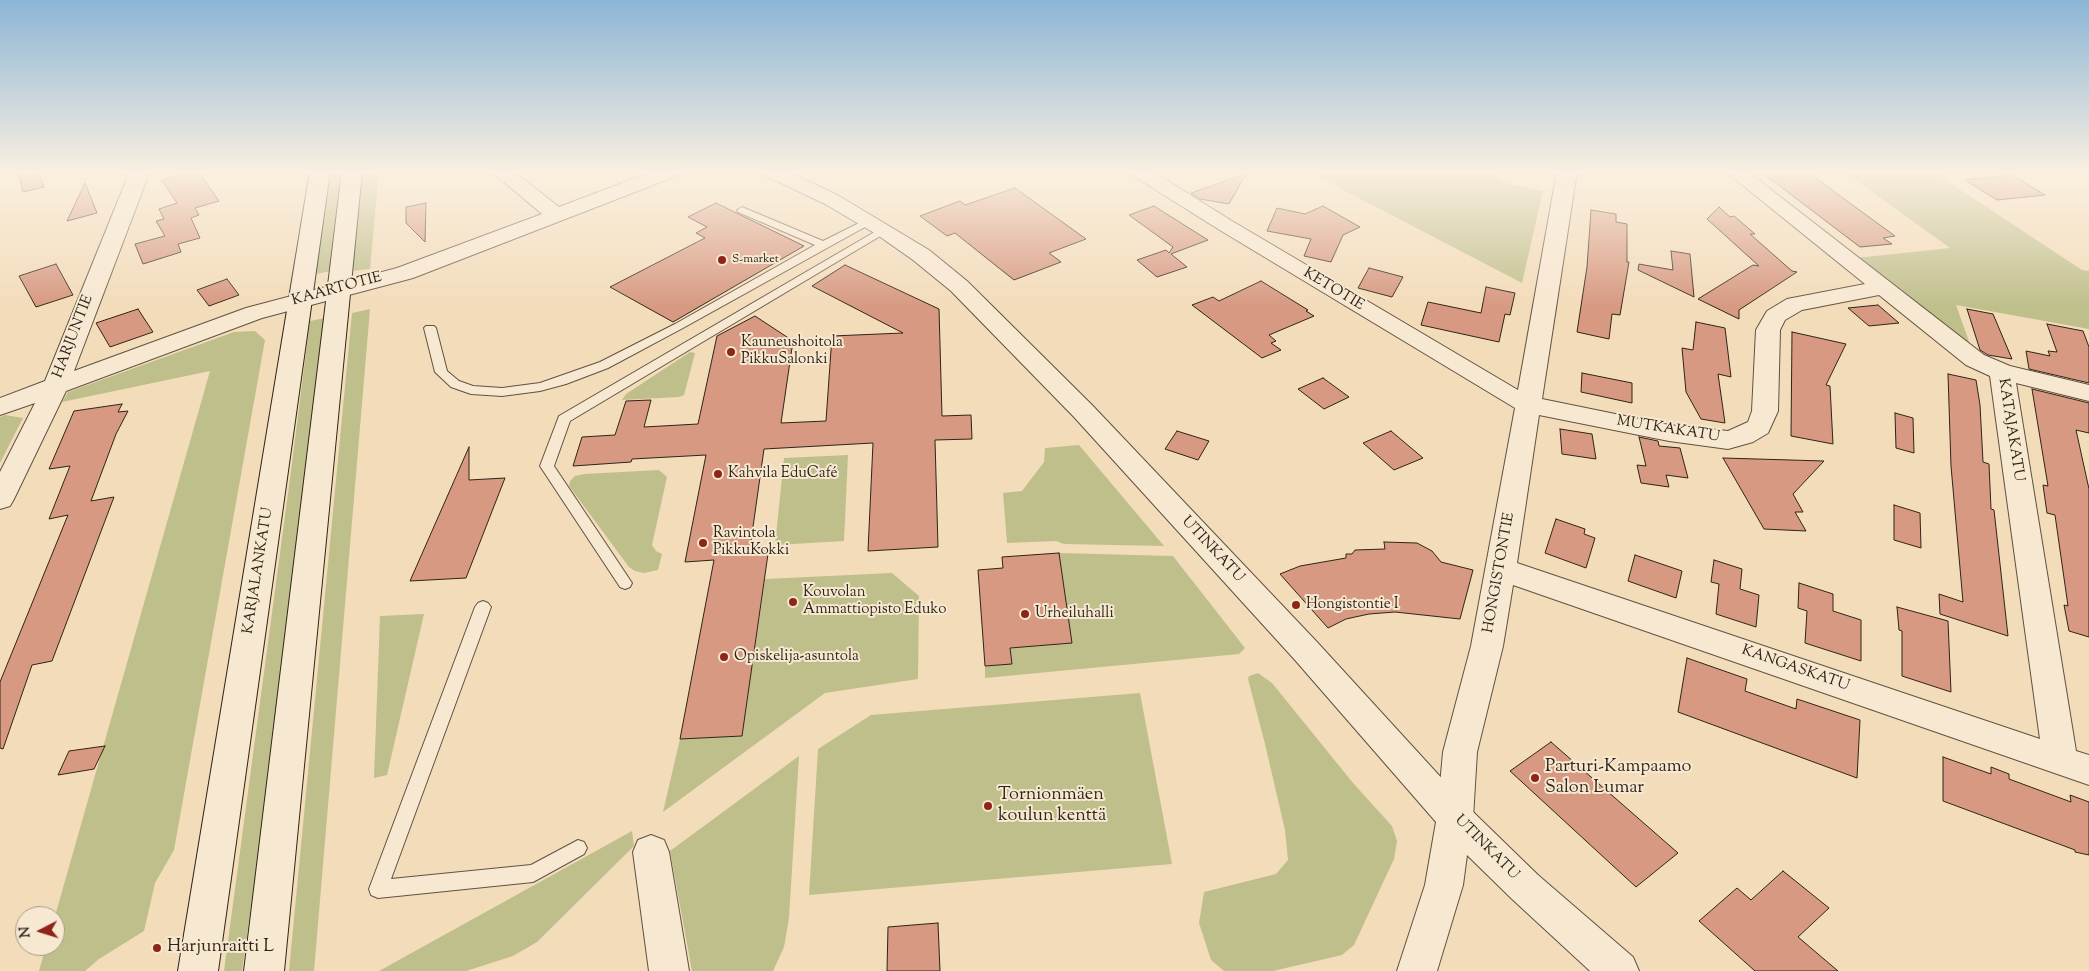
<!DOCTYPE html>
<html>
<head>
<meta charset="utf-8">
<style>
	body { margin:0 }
	#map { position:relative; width:2089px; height:971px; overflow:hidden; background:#f3dcba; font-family:"Sorts Mill Goudy",serif }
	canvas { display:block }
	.north { position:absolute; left:15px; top:906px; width:50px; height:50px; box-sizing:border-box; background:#f7e8d2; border:1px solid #a79a87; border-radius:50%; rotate:265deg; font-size:14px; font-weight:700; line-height:20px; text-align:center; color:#2f2417 }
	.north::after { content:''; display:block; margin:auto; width:18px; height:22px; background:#8f2418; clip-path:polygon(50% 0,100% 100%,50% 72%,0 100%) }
</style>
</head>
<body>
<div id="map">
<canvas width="2089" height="971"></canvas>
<div class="north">N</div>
</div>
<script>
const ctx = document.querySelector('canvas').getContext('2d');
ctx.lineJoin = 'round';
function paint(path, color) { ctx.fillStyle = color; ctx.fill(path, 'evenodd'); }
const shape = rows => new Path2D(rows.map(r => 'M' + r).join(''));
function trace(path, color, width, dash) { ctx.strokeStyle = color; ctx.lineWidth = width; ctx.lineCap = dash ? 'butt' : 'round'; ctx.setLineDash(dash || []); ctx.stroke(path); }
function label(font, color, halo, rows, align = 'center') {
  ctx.font = font + ' "Sorts Mill Goudy",serif'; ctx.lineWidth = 4; ctx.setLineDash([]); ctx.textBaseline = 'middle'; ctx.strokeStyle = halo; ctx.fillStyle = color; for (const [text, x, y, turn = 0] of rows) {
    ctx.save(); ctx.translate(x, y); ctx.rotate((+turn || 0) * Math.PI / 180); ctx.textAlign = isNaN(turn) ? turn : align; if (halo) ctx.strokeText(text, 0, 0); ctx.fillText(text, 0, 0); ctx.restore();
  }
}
const green = shape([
	[331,171,342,171,331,271,316,274],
	[362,171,379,171,370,269,351,271],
	[1307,171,1483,171,1505,183,1543,191,1522,283],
	[1843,171,1932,171,2082,270,2089,271,2089,329,1956,305,1972,350,1856,258,1950,248],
	[370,309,314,971,289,971,352,313],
	[325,318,272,760,242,971,224,971,291,471,310,321],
	[255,331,265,340,174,850,155,883,144,931,99,959,85,971,39,971,46,946,55,946,55,916,210,371,62,402,68,392,234,332],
	[690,352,695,353,684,395,679,397,622,400,626,394],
	[5,415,23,418,0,463,0,417],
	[1079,445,1164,546,1064,544,1056,541,1007,543,1003,493,1022,491,1044,462,1045,448],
	[848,455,844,541,775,545,784,458],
	[659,470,667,477,652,545,656,551,662,554,658,570,644,573,635,571,629,567,569,486,570,481,575,476,584,474],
	[1059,553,1173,556,1245,648,1239,654,985,678,985,666,1012,664,1010,648,1072,643],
	[892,573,919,596,918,679,825,693,663,812,680,739,742,736,765,579],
	[424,614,387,775,374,778,380,616],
	[1258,673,1272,683,1353,783,1392,826,1397,841,1394,859,1354,945,1342,955,1273,971,1224,971,1211,960,1199,923,1204,892,1276,874,1288,860,1285,830,1265,744,1248,679,1249,676],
	[1140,693,1172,864,809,895,818,749,871,715],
	[799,756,789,918,784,947,773,971,692,971,670,851],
	[632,831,634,846,537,942,513,956,466,971,379,971]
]);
const building = shape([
	[18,171,38,171,44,187,23,192,18,171],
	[194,171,198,171,219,201,195,208,199,215,191,218,200,238,178,244,181,252,143,264,135,244,165,236,156,221,164,219,159,209,177,203,162,180,194,171],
	[1760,171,1806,171,1895,236,1883,238,1892,244,1860,247,1760,171],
	[1246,174,1229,204,1200,199,1191,193,1246,174],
	[2012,175,2045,195,1997,200,1965,180,2012,175],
	[85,183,97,213,67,221,85,183],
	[1015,188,1086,239,1049,253,1061,262,1014,280,955,233,947,236,920,216,960,201,965,205,1015,188],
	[426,203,425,242,406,223,406,207,426,203],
	[716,203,804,246,673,322,610,287,705,238,696,233,707,227,688,217,716,203],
	[1154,206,1208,240,1171,254,1187,267,1157,277,1137,260,1166,250,1169,253,1173,247,1129,215,1154,206],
	[1323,206,1360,227,1343,235,1331,262,1304,256,1311,239,1267,231,1277,208,1305,214,1323,206],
	[1719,207,1730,217,1734,216,1755,234,1750,234,1792,271,1797,272,1739,310,1739,319,1698,299,1753,265,1759,266,1707,219,1719,207],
	[1591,210,1616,214,1616,222,1627,224,1627,262,1629,262,1620,315,1612,314,1609,339,1577,332,1587,267,1591,210],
	[1671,251,1690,254,1694,297,1638,270,1639,264,1673,270,1671,251],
	[56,264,73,295,36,307,19,276,56,264],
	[845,265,939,309,942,416,971,415,972,439,935,440,938,547,868,551,873,443,764,449,750,548,769,547,742,736,680,739,714,560,685,562,706,455,632,459,631,462,573,466,582,437,615,435,626,401,651,400,644,427,698,424,717,336,755,316,793,341,781,423,826,421,832,336,903,333,812,286,845,265],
	[1369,268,1403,277,1392,297,1358,288,1369,268],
	[227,279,239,295,209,306,197,290,227,279],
	[1261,281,1308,310,1306,311,1314,316,1269,335,1276,341,1271,343,1281,350,1262,358,1192,305,1213,297,1219,301,1261,281],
	[1486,287,1515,293,1510,315,1505,314,1499,342,1421,325,1428,302,1481,313,1486,287],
	[1878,305,1899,323,1869,326,1848,308,1878,305],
	[138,309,153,332,110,347,96,323,138,309],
	[1967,309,1993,314,2012,359,1988,355,1980,350,1967,309],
	[1696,322,1725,328,1731,377,1718,374,1725,423,1701,419,1686,392,1682,348,1693,350,1696,322],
	[2047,324,2083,331,2089,347,2089,383,2029,369,2026,351,2050,356,2048,351,2057,352,2047,324],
	[1792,332,1846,344,1826,385,1830,386,1833,444,1791,436,1792,332],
	[1582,373,1632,383,1632,403,1581,392,1582,373],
	[1948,374,1976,380,1980,405,1983,462,1989,464,1991,509,1994,510,2008,636,1940,614,1939,594,1963,602,1951,466,1948,374],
	[1323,378,1349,397,1324,409,1298,389,1323,378],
	[2032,389,2089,403,2089,433,2076,430,2089,489,2089,637,2069,631,2064,605,2068,606,2055,515,2047,513,2043,485,2048,486,2032,389],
	[122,404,118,412,128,411,116,434,91,501,114,497,52,661,32,665,3,749,0,748,0,682,68,515,49,519,70,466,49,469,74,411,122,404],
	[1895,413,1913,418,1914,453,1896,448,1895,413],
	[1560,429,1592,434,1596,459,1562,454,1560,429],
	[1177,431,1209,441,1198,460,1165,449,1177,431],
	[1391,431,1423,458,1394,470,1363,443,1391,431],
	[1639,437,1658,441,1659,446,1680,448,1688,478,1666,475,1669,487,1641,483,1637,465,1646,466,1639,437],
	[469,447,469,480,505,478,466,578,410,581,469,447],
	[1723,458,1824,461,1793,494,1803,512,1795,512,1806,531,1764,529,1723,458],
	[1894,505,1920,513,1921,548,1894,540,1894,505],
	[1556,519,1585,529,1584,534,1595,538,1586,568,1545,553,1556,519],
	[1384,542,1417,543,1432,551,1441,562,1473,570,1460,619,1395,612,1369,614,1346,619,1328,628,1280,574,1300,566,1346,558,1346,554,1352,554,1355,550,1385,549,1384,542],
	[1059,553,1072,643,1010,648,1012,664,985,666,978,570,1003,568,1002,557,1059,553],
	[1635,555,1682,571,1676,598,1628,581,1635,555],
	[1714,560,1742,569,1740,589,1759,595,1756,627,1716,614,1719,584,1711,582,1714,560],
	[1799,583,1833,594,1833,611,1861,620,1861,661,1805,643,1807,611,1798,608,1799,583],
	[1897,607,1948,621,1951,692,1902,676,1902,631,1899,630,1897,607],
	[1687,658,1747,679,1745,691,1796,709,1797,699,1860,720,1857,778,1678,712,1687,658],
	[1551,742,1678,853,1636,887,1510,771,1551,742],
	[105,746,94,769,58,775,69,751,105,746],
	[1943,757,1991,774,1991,767,2009,774,2009,779,2071,802,2070,795,2089,802,2089,855,2075,852,2075,850,1943,801,1943,757],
	[1783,871,1829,908,1798,937,1838,971,1755,971,1699,921,1737,888,1751,900,1783,871],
	[938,923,940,971,887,971,888,927,938,923]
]);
const service = shape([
	[742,207,823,241,865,220,873,220,874,222,683,328,608,368,566,384,540,391,502,396,471,394,451,387,435,372,424,328,426,326,434,326,436,328,447,371,459,381,473,386,502,388,540,383,600,362,675,324,815,245,738,212,737,210,742,207],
	[883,227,887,228,888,230,887,232,570,421,554,466,632,583,630,587,625,589,620,587,540,466,559,416,883,227],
	[483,601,488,603,491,607,391,879,531,865,578,840,584,842,587,848,584,854,533,882,378,898,371,895,369,889,475,607,478,603,483,601]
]);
const minor = shape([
	[130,171,150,171,74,371,246,308,397,268,542,214,491,171,513,171,559,207,654,171,682,171,679,175,413,278,262,318,66,391,14,499,10,506,0,509,0,472,35,403,0,415,0,398,45,381,130,171],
	[1129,171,1152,171,1232,221,1518,390,1557,171,1577,171,1542,399,1669,425,1728,431,1748,422,1752,411,1756,330,1767,311,1787,299,1865,284,1725,171,1747,171,1984,355,2010,366,2089,385,2089,401,2016,383,2076,751,2089,755,2089,785,1513,585,1503,646,1477,752,1473,818,1468,829,1455,834,1442,829,1437,818,1443,752,1471,646,1515,408,1218,229,1132,175,1129,171],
	[1879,295,1966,365,1990,376,2040,739,1517,563,1539,415,1669,441,1728,449,1753,442,1768,433,1778,411,1780,330,1785,320,1802,310,1879,295],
	[651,835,664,840,669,852,689,971,649,971,633,852,638,840,651,835]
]);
const tertiary = shape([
	[761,171,787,171,839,196,929,250,967,281,1092,405,1317,642,1468,807,1538,875,1633,957,1639,971,1590,971,1512,899,1467,855,1463,885,1437,971,1397,971,1425,885,1436,822,1295,660,1074,417,951,291,913,260,876,234,825,204,764,175,761,171]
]);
const secondary = shape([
	[310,171,330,171,218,971,178,971,310,171],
	[342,171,362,171,284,971,244,971,342,171]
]);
const markers = [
	[722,260,5,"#8f2418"],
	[731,352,5,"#8f2418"],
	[718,474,5,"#8f2418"],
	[703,543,5,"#8f2418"],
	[793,602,5,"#8f2418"],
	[1296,605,5,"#8f2418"],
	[1025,614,5,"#8f2418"],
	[724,657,5,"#8f2418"],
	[1535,778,5,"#8f2418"],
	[988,806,5,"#8f2418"],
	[157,948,5,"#8f2418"]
];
const farPoinames = [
	["S-market",732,260]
];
const streetNames = [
	["KAARTOTIE",337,290,-15],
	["KETOTIE",1333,290,31],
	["HARJUNTIE",74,337,-69],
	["MUTKAKATU",1668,430,9],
	["KATAJAKATU",2010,430,81],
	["UTINKATU",1212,550,47],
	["KARJALANKATU",259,571,-81],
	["HONGISTONTIE",1500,573,-80],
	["KANGASKATU",1795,669,19],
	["UTINKATU",1486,848,45]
];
const poiNames = [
	["Kauneushoitola",741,343],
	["PikkuSalonki",741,360],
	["Kahvila EduCafé",728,474],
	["Ravintola",713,534],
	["PikkuKokki",713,551],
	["Kouvolan",803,593],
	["Ammattiopisto Eduko",803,610],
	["Hongistontie I",1306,605],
	["Urheiluhalli",1035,614],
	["Opiskelija-asuntola",734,657]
];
const nearPoinames = [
	["Parturi-Kampaamo",1545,768],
	["Salon Lumar",1545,789],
	["Tornionmäen",998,796],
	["koulun kenttä",998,817],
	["Harjunraitti L",167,948]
];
paint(green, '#bfbf8c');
paint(building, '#d79981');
trace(building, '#2f2417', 1);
trace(service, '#605240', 2);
trace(minor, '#605240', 2);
trace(tertiary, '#605240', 2);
trace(secondary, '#2f2417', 2);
paint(service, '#f7e8d2');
paint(minor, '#f7e8d2');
paint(tertiary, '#f7e8d2');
paint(secondary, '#f7e8d2');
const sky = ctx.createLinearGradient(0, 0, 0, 307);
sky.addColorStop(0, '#8bb6d6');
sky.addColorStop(0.56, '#faefe0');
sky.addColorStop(1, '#faefe000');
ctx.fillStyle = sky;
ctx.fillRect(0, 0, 2089, 307);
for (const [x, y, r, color] of markers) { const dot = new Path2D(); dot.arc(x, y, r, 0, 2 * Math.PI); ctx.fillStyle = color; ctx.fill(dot); trace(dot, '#f7e8d2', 2); }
label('12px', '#2f2417', '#f7e8d2', farPoinames, 'left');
label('15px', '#2f2417', '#f7e8d2', streetNames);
label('15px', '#2f2417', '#f7e8d2', poiNames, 'left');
label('18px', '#2f2417', '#f7e8d2', nearPoinames, 'left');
</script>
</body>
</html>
